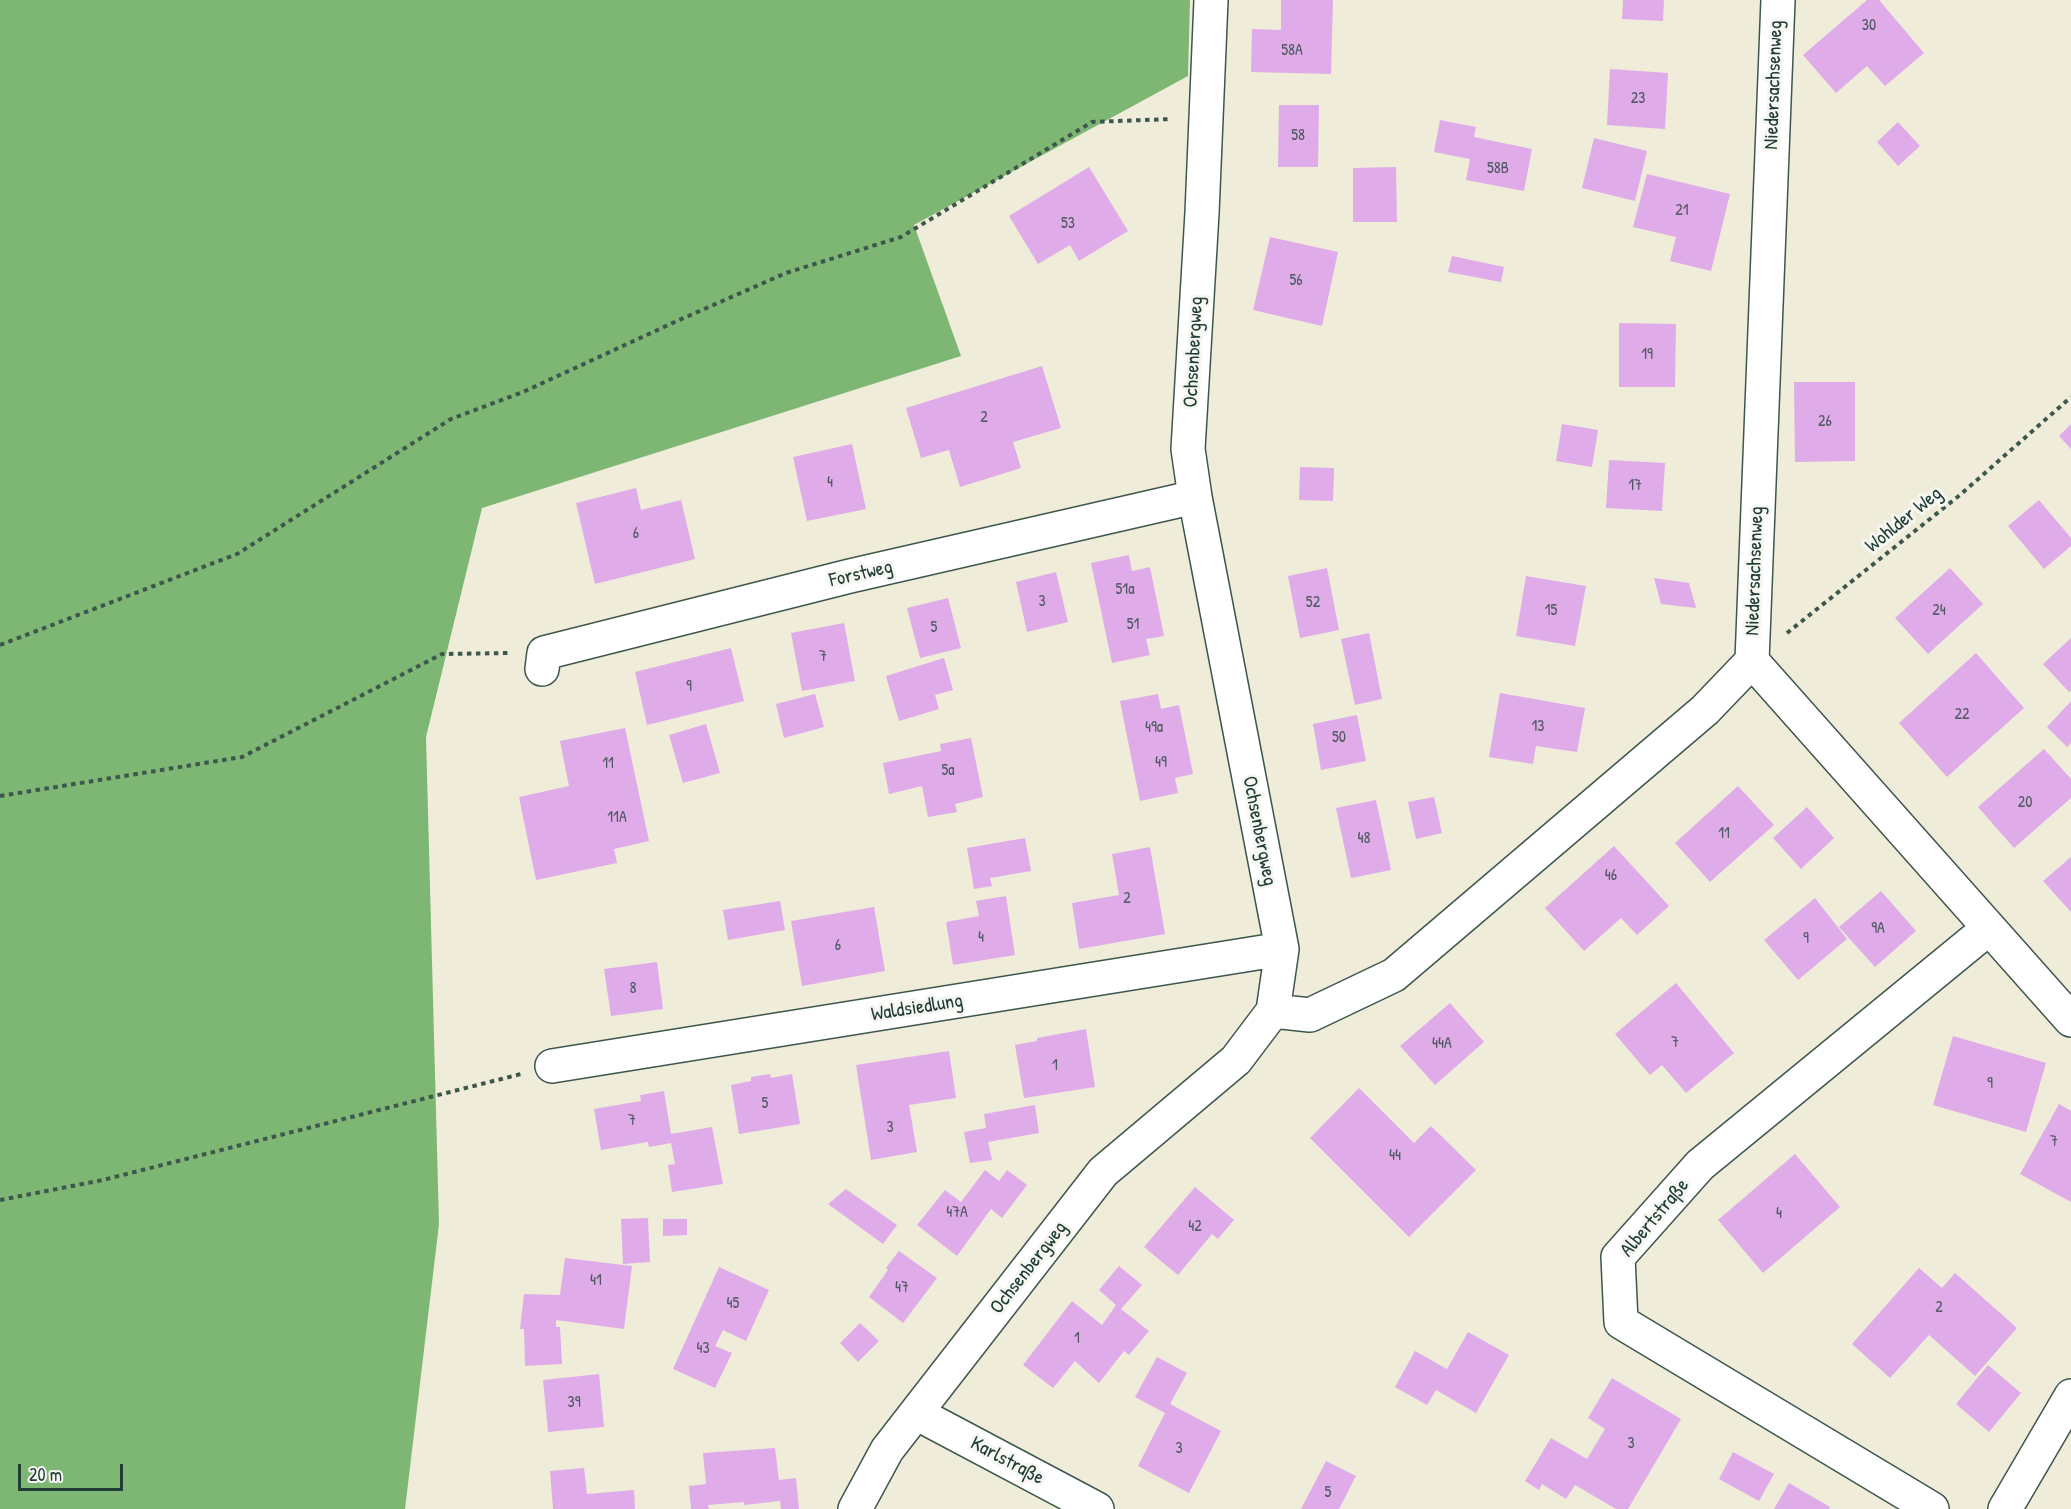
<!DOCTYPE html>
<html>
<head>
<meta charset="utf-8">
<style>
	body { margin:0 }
	#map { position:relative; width:2071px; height:1509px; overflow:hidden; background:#efecda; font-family:"Patrick Hand",sans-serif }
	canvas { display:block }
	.scale { position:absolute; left:18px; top:1464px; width:105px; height:27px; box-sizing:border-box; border:3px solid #1f3d34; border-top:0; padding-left:8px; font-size:18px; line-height:21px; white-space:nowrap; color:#1f3d34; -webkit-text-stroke:4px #f6f6f2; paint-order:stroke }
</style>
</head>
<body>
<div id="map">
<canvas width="2071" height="1509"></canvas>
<div class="scale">20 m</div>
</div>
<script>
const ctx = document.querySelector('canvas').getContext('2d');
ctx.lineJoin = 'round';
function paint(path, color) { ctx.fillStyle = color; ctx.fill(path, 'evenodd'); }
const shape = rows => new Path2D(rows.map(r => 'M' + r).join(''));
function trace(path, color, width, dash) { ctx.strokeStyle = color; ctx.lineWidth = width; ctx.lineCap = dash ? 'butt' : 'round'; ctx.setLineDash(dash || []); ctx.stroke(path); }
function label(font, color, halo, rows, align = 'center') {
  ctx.font = font + ' "Patrick Hand",sans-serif'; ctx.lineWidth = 6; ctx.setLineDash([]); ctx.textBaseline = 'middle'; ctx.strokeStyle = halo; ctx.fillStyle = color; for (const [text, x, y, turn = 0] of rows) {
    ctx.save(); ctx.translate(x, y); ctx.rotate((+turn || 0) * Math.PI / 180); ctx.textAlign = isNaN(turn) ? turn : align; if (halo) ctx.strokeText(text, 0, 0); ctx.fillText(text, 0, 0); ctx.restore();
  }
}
const forest = shape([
	[0,0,1190,0,1188,76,914,225,961,356,482,508,426,737,439,1224,405,1509,0,1509]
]);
const building = shape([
	[1281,0,1333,0,1331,74,1251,72,1252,29,1281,30],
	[1623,0,1664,0,1663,21,1622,19],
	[1867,0,1879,0,1924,53,1885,86,1867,66,1836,93,1803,55],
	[1610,69,1668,73,1665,129,1607,125],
	[1279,105,1319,105,1318,167,1278,167],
	[1440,120,1476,127,1474,137,1532,149,1524,191,1466,180,1470,159,1434,152],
	[1898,122,1920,146,1898,166,1877,142],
	[1594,138,1647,151,1635,201,1582,188],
	[1089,167,1128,231,1079,261,1070,245,1038,264,1009,216],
	[1396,167,1397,222,1353,222,1353,168],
	[1647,174,1730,194,1711,271,1670,261,1676,237,1633,227],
	[1270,237,1338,252,1322,326,1253,310],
	[1452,256,1504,267,1501,282,1448,272],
	[1619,323,1676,324,1675,387,1619,387],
	[1042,366,1061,428,1013,442,1021,468,960,487,949,450,921,458,906,408],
	[1794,382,1855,382,1855,461,1795,462],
	[1562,424,1598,430,1592,467,1556,461],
	[2071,424,2071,449,2059,436],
	[852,444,866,509,807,521,793,457],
	[1609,460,1665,463,1662,511,1606,508],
	[1300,467,1334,468,1333,501,1299,500],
	[636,488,641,510,681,500,695,559,595,584,576,503],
	[2039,500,2071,538,2071,546,2044,569,2008,526],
	[1129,555,1132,571,1150,567,1164,636,1146,639,1150,655,1112,663,1091,563],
	[1327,568,1339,630,1300,638,1288,576],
	[1950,568,1983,604,1928,654,1895,618],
	[1056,572,1068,622,1027,632,1016,582],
	[1526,576,1586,586,1575,646,1516,636],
	[1654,578,1689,583,1696,608,1661,604],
	[948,598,961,648,920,658,907,608],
	[844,623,855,681,802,691,791,633],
	[1369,633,1382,699,1355,705,1341,639],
	[2071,638,2071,690,2069,692,2043,664],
	[731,648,744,701,647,725,635,672],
	[1976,653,2024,708,1947,777,1899,723],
	[944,658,953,690,935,695,939,709,899,721,886,676],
	[1500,693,1585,708,1577,752,1536,746,1533,764,1489,757],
	[815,694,824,727,784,738,776,704],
	[1158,694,1161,709,1179,705,1193,774,1175,778,1178,793,1140,801,1120,701],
	[2071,701,2071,743,2067,747,2047,727],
	[1357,715,1366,761,1321,770,1313,724],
	[706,724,720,773,683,783,669,735],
	[625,728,649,841,614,849,617,863,536,880,519,797,569,786,560,741],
	[971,738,983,797,955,804,957,812,928,817,922,786,889,794,883,763,941,751,940,744],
	[2044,749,2071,779,2071,798,2014,848,1978,807],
	[1738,786,1774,825,1710,882,1675,843],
	[1434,797,1442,833,1416,839,1408,802],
	[1376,800,1391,870,1351,878,1336,808],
	[1807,807,1834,838,1801,869,1773,838],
	[1025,838,1031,871,990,878,992,886,974,889,967,848],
	[1614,846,1669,906,1637,935,1621,918,1584,951,1545,908],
	[1150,847,1165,934,1079,949,1072,903,1119,895,1112,854],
	[2071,857,2071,912,2043,881],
	[1881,891,1916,931,1875,967,1839,927],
	[1006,896,1015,955,953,965,946,922,979,916,976,901],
	[1815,898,1847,939,1798,980,1764,940],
	[780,901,785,930,728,940,723,910],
	[874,907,885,971,802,986,791,921],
	[657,962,663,1009,611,1016,604,969],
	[1676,983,1734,1053,1686,1093,1662,1065,1650,1075,1615,1034],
	[1450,1003,1484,1042,1435,1085,1400,1046],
	[1086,1029,1095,1087,1024,1098,1015,1045,1037,1041,1037,1038],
	[1953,1036,2046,1063,2026,1132,1933,1105],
	[949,1051,956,1098,909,1105,917,1152,871,1160,856,1065],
	[770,1074,771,1078,792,1074,800,1124,739,1134,731,1085,751,1081,751,1077],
	[1359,1088,1414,1143,1431,1126,1476,1170,1409,1237,1310,1138],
	[664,1091,671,1134,712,1127,723,1184,672,1192,668,1165,675,1164,671,1143,649,1147,648,1142,601,1150,594,1109,641,1101,640,1095],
	[2059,1104,2071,1111,2071,1202,2020,1174],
	[1035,1105,1039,1133,988,1142,992,1160,970,1163,964,1132,986,1128,984,1114],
	[1795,1154,1840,1207,1763,1273,1718,1220],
	[985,1170,999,1181,1007,1170,1027,1185,1002,1218,991,1209,957,1256,917,1225,945,1190,961,1202],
	[1195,1187,1234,1220,1218,1239,1212,1234,1178,1275,1144,1247],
	[846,1189,897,1225,883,1244,828,1204],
	[648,1218,650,1262,623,1264,621,1219],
	[663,1219,687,1219,687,1235,663,1236],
	[899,1251,937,1278,903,1323,869,1297,888,1270,886,1268],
	[565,1258,632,1266,624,1329,556,1320,556,1327,560,1327,562,1364,525,1366,524,1329,520,1329,524,1294,560,1295],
	[1119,1266,1142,1285,1121,1309,1149,1331,1129,1355,1124,1351,1099,1383,1075,1361,1053,1388,1023,1365,1072,1301,1102,1325,1116,1305,1099,1290],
	[719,1267,769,1290,746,1341,723,1330,715,1346,732,1353,715,1388,673,1369],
	[1919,1268,1942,1288,1955,1273,2017,1328,1975,1376,1929,1335,1890,1378,1852,1344],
	[860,1323,879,1341,858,1362,840,1343],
	[1468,1332,1509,1355,1476,1413,1436,1390,1427,1405,1395,1387,1415,1351,1447,1369],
	[1157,1357,1187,1373,1170,1404,1221,1431,1189,1493,1138,1466,1165,1413,1135,1397],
	[1988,1365,2021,1393,1989,1432,1956,1404],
	[599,1374,604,1427,548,1432,543,1380],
	[1612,1378,1681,1419,1628,1509,1616,1509,1575,1485,1566,1499,1542,1484,1539,1490,1525,1481,1551,1438,1587,1459,1605,1429,1588,1418],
	[775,1448,779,1480,796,1478,799,1509,781,1509,780,1501,744,1505,744,1502,708,1505,709,1509,691,1509,689,1486,706,1484,703,1453],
	[1733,1452,1774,1474,1759,1501,1719,1479],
	[1326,1461,1356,1476,1339,1509,1301,1509],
	[584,1468,587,1494,634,1490,635,1509,553,1509,550,1471],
	[1789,1483,1830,1507,1829,1509,1774,1509]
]);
const path = shape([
	[1787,633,1960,495,2071,397],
	[0,645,237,554,451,419,523,392,677,321,786,273,901,237,1092,122,1172,119],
	[0,796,242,757,442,654,511,653],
	[0,1200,103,1180,521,1074]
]);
const minor = shape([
	[1778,0,1752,661,2071,1020],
	[542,669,544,653,850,576,1195,497],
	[1273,1011,1310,1015,1394,975,1705,710,1752,661],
	[552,1066,1282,949],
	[916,1413,1097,1509],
	[855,1509,887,1450,1103,1172,1236,1060,1273,1011,1282,949,1195,497,1188,449,1202,213,1211,0],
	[1932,1509,1621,1322,1618,1257,1700,1165,1989,928],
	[2005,1509,2071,1396]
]);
const numberNames = [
	["30",1869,26],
	["58A",1292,51],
	["23",1638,99],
	["58",1298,136],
	["58B",1498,169],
	["21",1682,211],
	["53",1068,224],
	["56",1296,281],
	["19",1647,355],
	["2",984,418],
	["26",1825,422],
	["4",830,483],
	["17",1635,486],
	["6",636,534],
	["51a",1125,590],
	["3",1042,602],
	["52",1313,603],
	["15",1551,611],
	["24",1939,611],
	["51",1133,625],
	["5",934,628],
	["7",823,657],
	["9",689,687],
	["22",1962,715],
	["13",1538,727],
	["49a",1154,728],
	["50",1339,738],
	["49",1161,763],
	["11",608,764],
	["5a",948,771],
	["20",2025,803],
	["11A",617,818],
	["11",1724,834],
	["48",1364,839],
	["46",1611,876],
	["2",1127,899],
	["9A",1878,929],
	["4",981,938],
	["9",1806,939],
	["6",838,946],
	["8",633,989],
	["7",1675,1043],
	["44A",1442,1044],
	["1",1055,1066],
	["9",1990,1084],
	["5",765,1104],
	["7",632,1121],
	["3",890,1128],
	["7",2054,1142],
	["44",1395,1156],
	["47A",957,1213],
	["4",1779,1214],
	["42",1195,1227],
	["41",596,1281],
	["47",902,1288],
	["45",733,1304],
	["2",1939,1308],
	["1",1077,1339],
	["43",703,1349],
	["39",574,1403],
	["3",1631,1444],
	["3",1179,1449],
	["5",1328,1493]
];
const streetNames = [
	["Niedersachsenweg",1774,85,-88],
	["Ochsenbergweg",1194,352,-87],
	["Wohlder Weg",1904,520,-39],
	["Niedersachsenweg",1755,571,-88],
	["Forstweg",861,574,-13],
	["Ochsenbergweg",1259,831,79],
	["Waldsiedlung",917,1008,-9],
	["Albertstraße",1655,1218,-50],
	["Ochsenbergweg",1029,1268,-52],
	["Karlstraße",1007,1461,28]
];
paint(forest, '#7eb674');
paint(building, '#dface9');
trace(minor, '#3e574d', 36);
trace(path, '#3e574d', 4, [4.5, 4.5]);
trace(minor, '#fff', 33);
label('16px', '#4f5961', null, numberNames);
label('20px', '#1f3d34', '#f6f6f2', streetNames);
</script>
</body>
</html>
